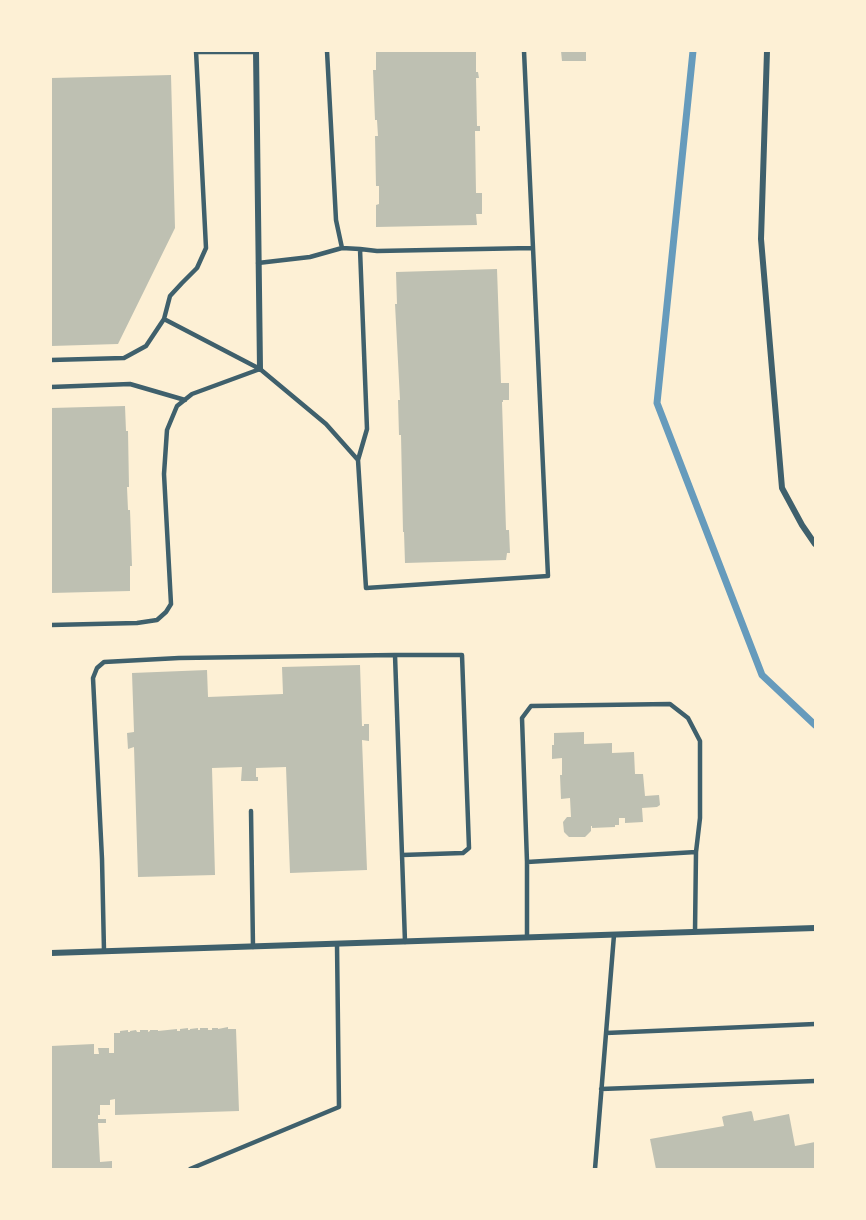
<!DOCTYPE html>
<html>
<head>
<meta charset="utf-8">
<style>
	body { margin:0 }
	#map { position:relative; width:866px; height:1220px; overflow:hidden; background:#fdf0d5; font-family:Inter,sans-serif }
	canvas { display:block }
	.frame { position:absolute; inset:0; border:52px solid #fdf0d5; pointer-events:none }
</style>
</head>
<body>
<div id="map">
<canvas width="866" height="1220"></canvas>
<div class="frame"></div>
</div>
<script>
const ctx = document.querySelector('canvas').getContext('2d');
ctx.lineJoin = 'round';
const shape = rows => new Path2D(rows.map(r => 'M' + r).join(''));
function trace(path, color, width, dash) { ctx.strokeStyle = color; ctx.lineWidth = width; ctx.lineCap = dash ? 'butt' : 'round'; ctx.setLineDash(dash || []); ctx.stroke(path); }
function paint(path, color) { ctx.fillStyle = color; ctx.fill(path, 'evenodd'); }
const stream = shape([
	[693,51,657,403,762,675,815,725]
]);
const building = shape([
	[376,51,476,51,476,72,478,72,479,78,476,78,477,126,480,126,480,131,475,131,476,193,482,193,482,214,476,214,477,225,376,227,376,205,379,204,379,186,376,186,375,136,378,136,377,120,375,120,373,70,376,70],
	[561,51,586,51,586,61,562,61],
	[171,75,175,228,118,344,51,346,51,78],
	[497,269,501,383,509,383,509,400,503,400,503,402,502,402,506,530,509,530,510,553,507,553,506,560,405,563,404,532,403,532,401,435,399,435,398,400,400,400,395,304,397,304,396,272],
	[125,406,126,431,128,431,129,487,127,487,128,510,130,510,132,566,130,566,130,591,51,593,51,408],
	[360,665,362,726,364,726,364,724,369,724,369,741,362,740,367,870,290,873,286,767,256,768,256,777,258,777,258,781,241,781,242,767,212,768,215,875,138,877,134,747,128,749,127,733,134,732,132,673,207,670,208,697,283,694,282,667],
	[584,732,584,744,612,743,612,753,634,752,635,774,643,774,645,796,659,795,660,805,657,807,642,808,643,822,625,823,625,818,619,818,619,825,615,825,615,827,592,828,592,826,591,826,591,831,585,837,569,837,564,832,563,822,567,817,571,817,570,798,561,799,560,775,562,775,562,758,552,759,552,745,554,745,554,733],
	[228,1027,228,1029,236,1029,239,1111,115,1115,115,1099,110,1100,110,1105,100,1105,100,1115,98,1115,98,1119,106,1119,106,1123,98,1123,100,1162,112,1161,112,1169,51,1169,51,1046,94,1044,94,1054,99,1054,98,1048,109,1048,109,1053,114,1053,114,1033,120,1033,120,1031,128,1030,128,1032,130,1032,130,1031,136,1030,137,1032,140,1032,140,1030,148,1030,148,1032,150,1031,150,1030,158,1030,158,1031,177,1029,177,1031,180,1031,180,1029,188,1028,188,1030,190,1030,190,1029,198,1028,198,1030,200,1030,200,1028,208,1028,208,1030,212,1030,212,1028,218,1028,218,1029],
	[751,1111,752,1112,754,1121,789,1114,795,1146,815,1142,815,1169,656,1169,650,1139,724,1126,722,1117,724,1116]
]);
const service = shape([
	[327,51,336,220,342,248,360,249,367,429,358,460],
	[197,52,256,52],
	[360,249,377,251,532,248],
	[258,263,310,257,342,248],
	[164,319,260,369,326,424,358,460,366,588,548,576,524,51],
	[51,360,124,358,146,346,164,319,170,296,182,283,197,268,206,248,196,51],
	[51,387,130,384,185,400],
	[51,625,137,623,157,620,166,612,171,604,164,474,167,430,177,406,192,394,260,369],
	[251,811,253,947],
	[402,855,463,853,469,848,462,655,395,655,402,855,405,942],
	[527,862,522,718,531,706,670,704,688,718,700,741,700,818,696,852],
	[527,937,527,862,696,852,695,932],
	[104,951,102,859,93,678,97,668,104,662,179,658,395,655],
	[606,1033,815,1024],
	[601,1089,815,1081],
	[190,1169,339,1107,337,944],
	[595,1169,614,935]
]);
const minor = shape([
	[256,51,260,369],
	[767,51,761,239,782,488,802,525,815,544],
	[51,953,815,928]
]);
trace(stream, '#669bbc', 7);
paint(building, '#bec0b2');
trace(service, '#3f606c', 4.5);
trace(minor, '#3f606c', 6);
</script>
</body>
</html>
